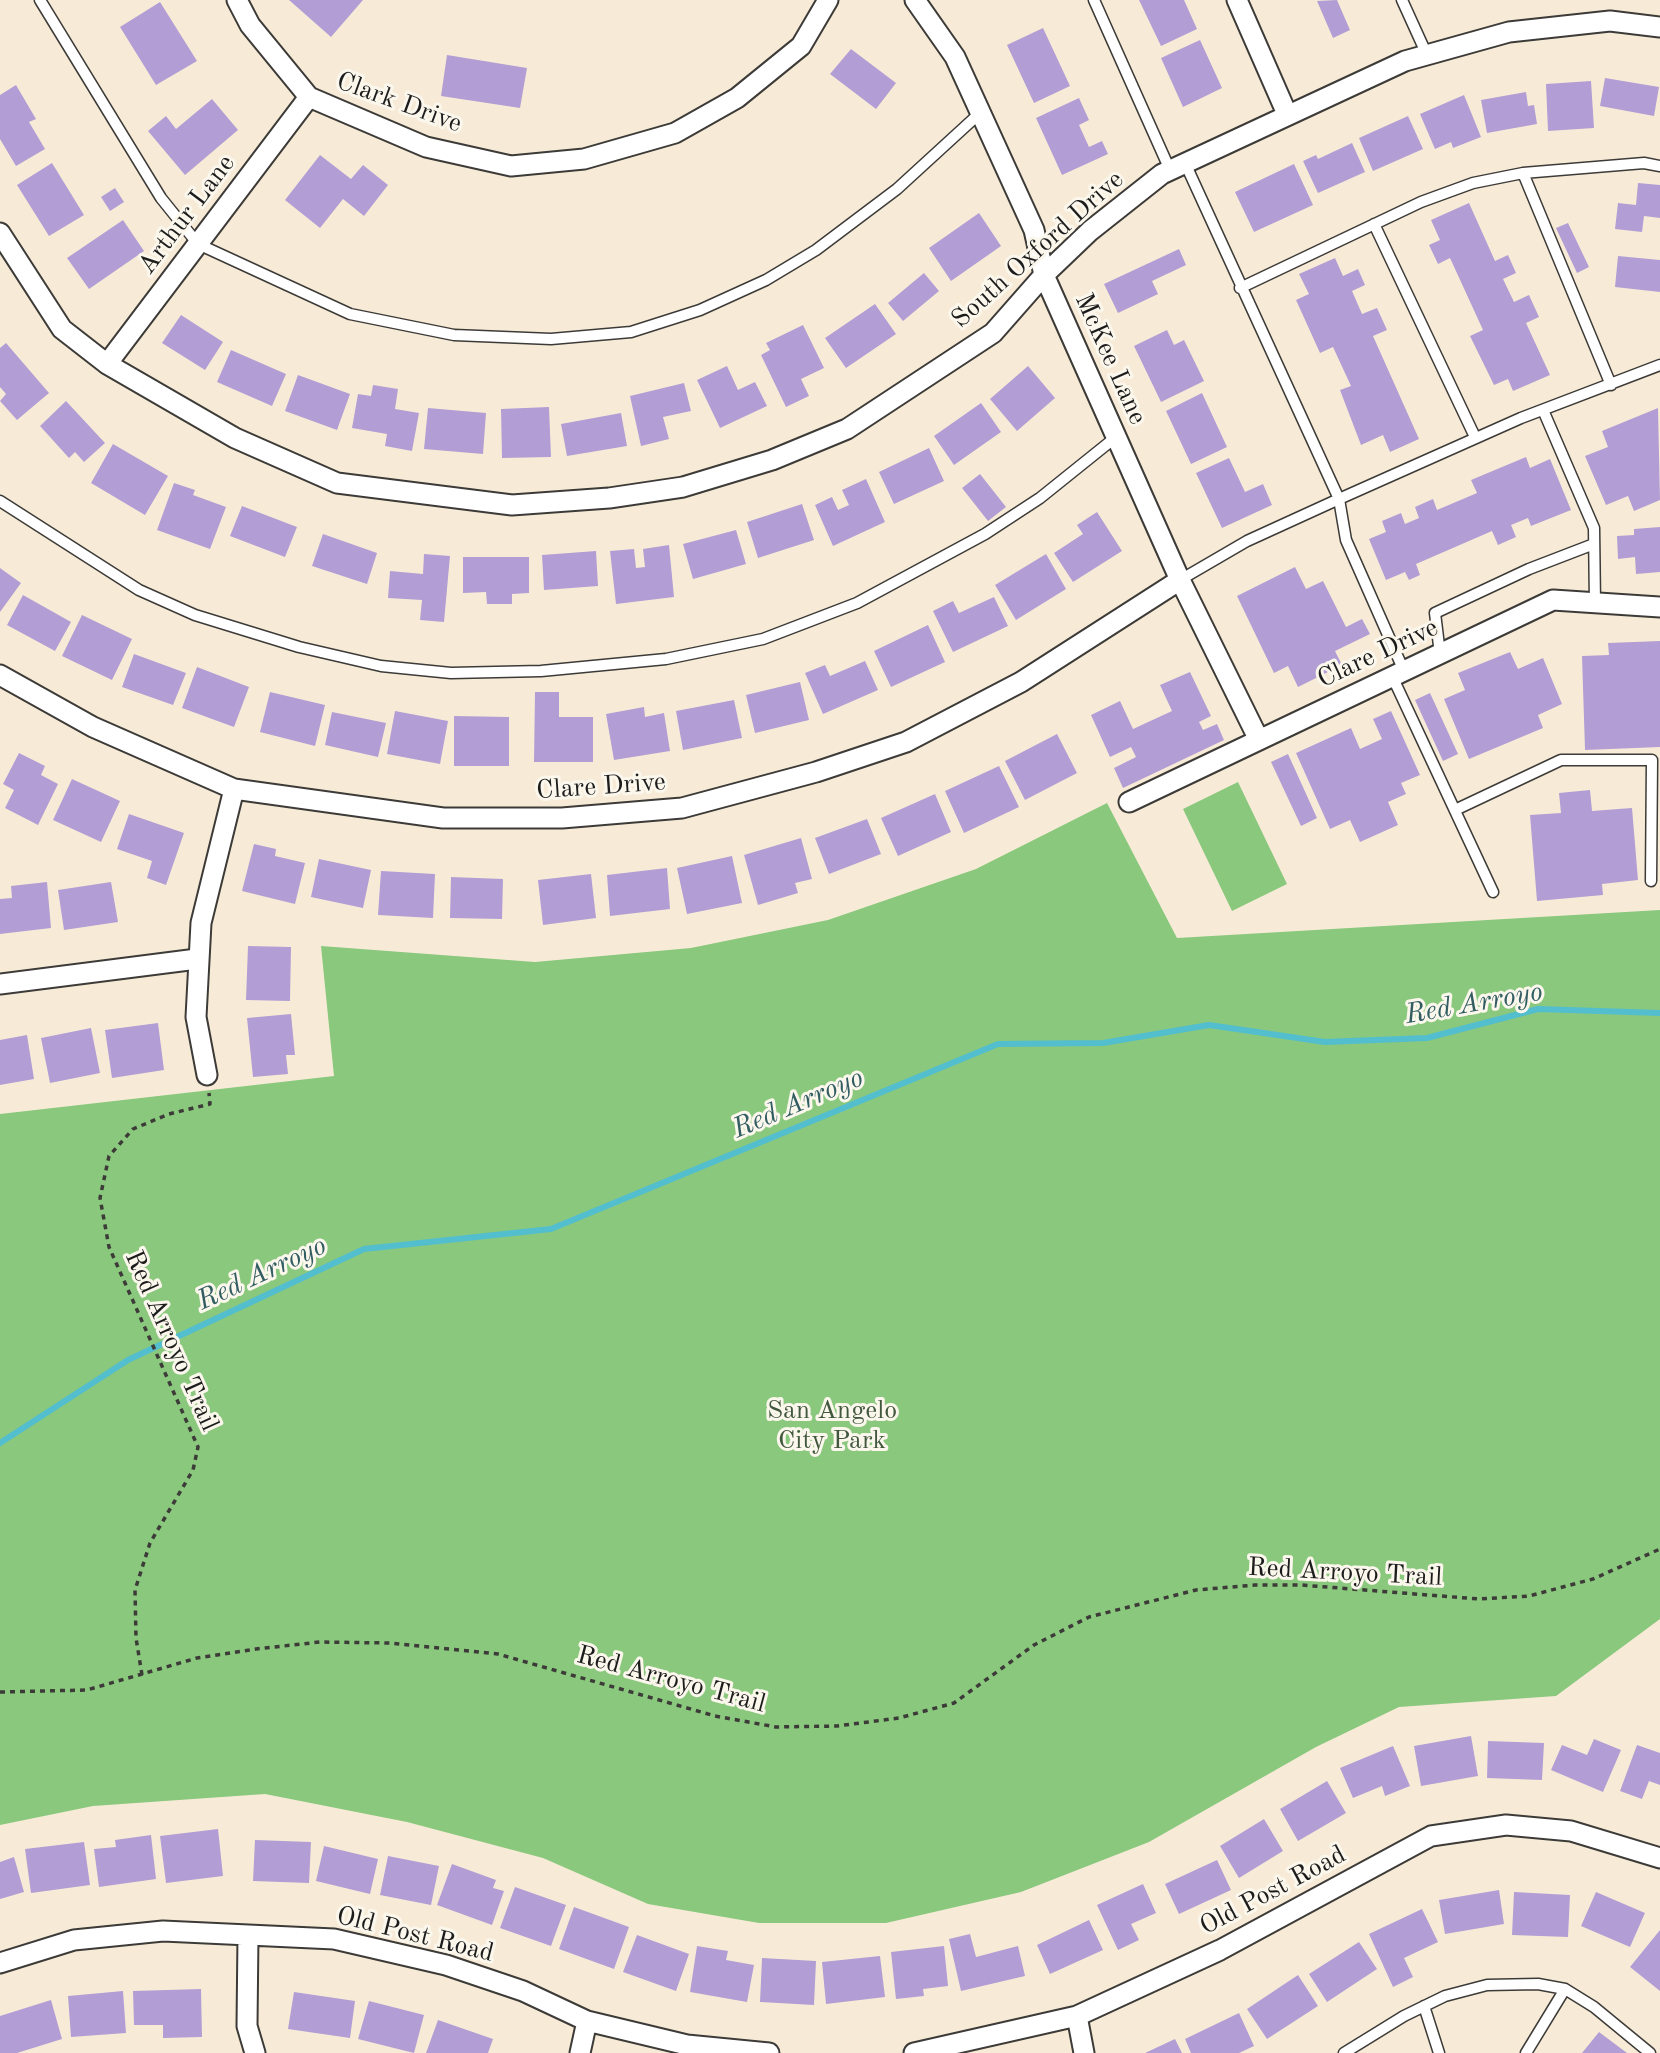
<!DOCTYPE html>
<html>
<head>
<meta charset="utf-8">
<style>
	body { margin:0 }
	canvas { display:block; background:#f7ebd7 }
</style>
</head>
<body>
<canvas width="1660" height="2053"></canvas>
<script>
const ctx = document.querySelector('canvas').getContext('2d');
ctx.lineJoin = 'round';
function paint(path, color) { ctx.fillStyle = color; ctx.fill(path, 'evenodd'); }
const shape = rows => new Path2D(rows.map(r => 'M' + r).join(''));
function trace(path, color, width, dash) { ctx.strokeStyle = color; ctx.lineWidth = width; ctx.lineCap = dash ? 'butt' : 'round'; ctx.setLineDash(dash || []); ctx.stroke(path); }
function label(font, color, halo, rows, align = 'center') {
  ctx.font = font + ' "Old Standard TT",serif'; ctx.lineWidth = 6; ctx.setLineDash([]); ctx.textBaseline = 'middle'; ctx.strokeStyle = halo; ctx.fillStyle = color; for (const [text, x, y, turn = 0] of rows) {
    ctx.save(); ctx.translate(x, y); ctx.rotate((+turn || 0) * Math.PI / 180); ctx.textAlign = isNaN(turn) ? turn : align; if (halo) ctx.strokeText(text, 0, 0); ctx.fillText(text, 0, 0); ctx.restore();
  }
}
const green = shape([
	[1238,782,1287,884,1232,911,1183,809],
	[1107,803,1177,938,1660,910,1660,1619,1556,1696,1399,1707,1316,1747,1149,1842,1021,1892,886,1923,759,1923,648,1904,543,1858,407,1822,265,1794,93,1806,0,1825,0,1114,334,1076,321,946,535,962,691,948,828,920,976,869]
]);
const stream = shape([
	[0,1443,128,1360,364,1249,551,1229,998,1044,1103,1043,1209,1025,1325,1042,1427,1038,1538,1009,1660,1013]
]);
const building = shape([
	[289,0,363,0,331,37],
	[1139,0,1184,0,1197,29,1161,46],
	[1337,0,1350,30,1333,38,1317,1],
	[160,2,197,61,156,85,120,27],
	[1043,28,1070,86,1034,103,1007,45],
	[1200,40,1222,88,1183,107,1161,58],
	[851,49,896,83,876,109,830,74],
	[447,55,527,68,520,108,441,96],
	[1605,78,1659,87,1654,116,1600,106],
	[1591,81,1594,128,1548,131,1546,84],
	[16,85,36,119,29,122,45,149,16,166,0,139,0,95],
	[1526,92,1528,106,1534,105,1537,124,1487,133,1481,100],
	[1464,95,1481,137,1453,148,1451,142,1435,149,1420,114],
	[1079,98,1089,120,1079,125,1089,147,1102,141,1108,154,1062,175,1036,118],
	[212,99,238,130,185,175,148,131,166,116,176,129],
	[1408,116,1423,149,1373,171,1359,138],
	[1352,143,1365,172,1318,193,1303,161,1316,155,1318,159],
	[320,155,351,179,363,165,388,185,364,216,343,199,320,228,285,200],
	[52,163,84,215,49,236,17,185],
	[1294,164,1313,205,1254,232,1235,192],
	[1638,183,1660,185,1660,218,1644,216,1642,232,1615,229,1618,203,1636,205],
	[115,188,124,202,110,211,101,197],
	[1469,203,1495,261,1508,255,1516,273,1503,279,1514,302,1529,295,1539,317,1526,323,1550,375,1513,391,1508,379,1494,385,1470,336,1483,330,1450,258,1438,264,1429,245,1440,240,1431,220],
	[979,213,1001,246,951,281,929,248],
	[123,220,144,251,89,289,67,258],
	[1568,223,1589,267,1577,273,1556,228],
	[1179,249,1186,265,1152,281,1158,294,1118,313,1104,284],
	[1618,256,1660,260,1660,292,1615,287],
	[1335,258,1343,276,1358,269,1365,285,1352,291,1362,314,1377,308,1387,330,1373,336,1419,439,1390,452,1383,435,1361,445,1340,390,1351,386,1333,347,1320,353,1296,300,1309,294,1299,274],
	[924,273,939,291,903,321,888,303],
	[875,304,896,334,846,368,825,338],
	[181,315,223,342,205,370,162,343],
	[803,325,824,368,801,379,809,396,786,407,761,355,770,350,766,343],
	[1167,330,1174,345,1184,340,1204,381,1161,402,1134,346],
	[6,343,49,393,17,420,0,401,6,394,0,387,0,348],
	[231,350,286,374,272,406,217,382],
	[727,366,738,390,755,382,767,406,720,428,697,380],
	[1028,366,1055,398,1017,431,990,399],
	[298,375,350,394,337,430,285,411],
	[684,383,691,411,663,417,669,439,641,446,630,396],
	[373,385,398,389,395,409,419,413,412,451,385,446,387,434,352,428,358,394,371,396],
	[1202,393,1227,447,1191,464,1166,411],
	[66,401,105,443,84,462,75,452,69,458,40,426],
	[981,403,1001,432,954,465,934,436],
	[549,407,551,457,502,458,501,409],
	[428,408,486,413,483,454,424,449],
	[1658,408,1660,500,1634,511,1628,496,1606,505,1585,456,1608,447,1602,431],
	[621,413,627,446,567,456,561,424],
	[113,444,168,476,145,515,91,483],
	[929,448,944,481,894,504,879,472],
	[1526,457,1530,468,1550,459,1571,510,1531,526,1528,518,1511,525,1516,537,1498,545,1492,531,1416,564,1420,575,1409,580,1405,572,1386,580,1369,539,1386,532,1382,521,1401,513,1405,524,1419,518,1415,507,1433,499,1437,510,1477,493,1471,480],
	[1229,458,1245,492,1263,484,1272,505,1222,528,1196,473],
	[980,474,1006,507,988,521,962,488],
	[866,479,885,522,833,546,815,505,832,497,838,510,849,505,842,490],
	[174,483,195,490,193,495,226,507,210,549,157,530],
	[802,504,814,540,758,558,747,522],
	[242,506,297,527,285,557,230,536],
	[1097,512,1122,551,1073,582,1054,553,1083,534,1077,525],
	[1660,527,1660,572,1636,574,1635,557,1618,559,1617,536,1634,535,1634,529],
	[736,530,746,564,693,579,683,544],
	[323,534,377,553,367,584,312,566],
	[669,545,674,597,616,604,610,551,634,549,636,568,645,567,643,549],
	[596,551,598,586,544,590,542,555],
	[424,554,450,556,444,622,420,620,422,600,388,598,390,571,423,574],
	[1046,554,1066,589,1016,620,995,585],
	[463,557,529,557,529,593,512,594,512,604,487,604,486,592,463,593],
	[1295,567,1306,589,1323,581,1346,627,1362,619,1370,634,1335,651,1342,665,1298,687,1288,666,1274,673,1237,596],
	[0,568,21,583,0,612],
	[23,595,71,622,55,651,7,625],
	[994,597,1008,626,953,652,933,611,953,601,959,613],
	[82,615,132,639,112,680,62,656],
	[928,625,945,662,891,687,874,651],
	[1660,641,1660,747,1585,750,1582,656,1609,655,1608,643],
	[1510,652,1518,669,1543,658,1562,704,1538,715,1543,728,1469,759,1444,699,1465,690,1458,673],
	[134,654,186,673,173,705,122,687],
	[865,661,878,690,823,714,805,673,825,665,830,676],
	[197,667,249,687,234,727,182,708],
	[1190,672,1211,716,1199,722,1203,730,1217,724,1224,740,1123,788,1114,768,1136,757,1131,747,1110,757,1091,715,1120,701,1133,729,1172,711,1160,685],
	[800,682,809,720,755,733,746,695],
	[270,692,325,705,315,746,260,732],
	[535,692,559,692,559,717,593,717,593,762,534,762],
	[1430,693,1458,754,1443,761,1415,700],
	[734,700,742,738,683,750,676,711],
	[644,707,645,717,664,713,670,751,614,760,606,714],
	[395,711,448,721,440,764,387,754],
	[1391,711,1420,775,1401,783,1406,794,1388,802,1398,825,1360,842,1350,820,1330,829,1296,753,1351,728,1360,749,1382,739,1373,719],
	[332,712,386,723,378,757,325,745],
	[454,716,509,717,509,766,454,766],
	[1057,734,1077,773,1025,800,1005,761],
	[19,753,45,766,41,775,58,784,38,825,5,808,14,790,3,784],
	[1288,754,1317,818,1301,826,1271,762],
	[999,766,1019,807,964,833,945,791],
	[72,779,120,801,101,842,53,820],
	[1590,790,1592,811,1632,808,1638,880,1602,884,1603,895,1537,901,1530,815,1561,813,1559,793],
	[935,794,951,832,898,856,881,818],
	[129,814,184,833,166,885,147,878,152,861,117,849],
	[867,819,881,854,829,874,815,838],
	[801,838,812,879,795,883,798,893,758,905,744,855],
	[254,844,276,849,275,856,305,863,295,904,242,891],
	[732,856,742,903,687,914,677,868],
	[319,859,371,870,363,908,311,897],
	[667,868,670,909,610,916,607,875],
	[381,871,435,874,433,918,378,915],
	[591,874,596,918,543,925,538,880],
	[451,877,503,879,502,919,450,918],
	[47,882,51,928,0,934,0,899,12,898,11,886],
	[111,882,118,922,64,930,58,890],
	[248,946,291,947,290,1001,246,1000],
	[291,1014,295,1055,286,1055,288,1074,253,1077,247,1018],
	[158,1023,164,1070,112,1078,105,1030],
	[91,1028,100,1073,50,1083,41,1038],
	[27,1035,34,1079,0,1085,0,1040],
	[1471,1736,1478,1776,1421,1786,1414,1746],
	[1594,1739,1621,1750,1603,1792,1551,1770,1562,1745,1587,1755],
	[1488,1741,1544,1743,1542,1780,1487,1778],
	[1637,1745,1660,1753,1660,1785,1649,1781,1642,1799,1620,1791],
	[1393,1746,1410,1786,1385,1796,1382,1786,1353,1798,1340,1768],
	[1327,1781,1346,1813,1298,1841,1280,1809],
	[1264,1819,1283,1851,1239,1878,1220,1846],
	[218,1829,223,1876,166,1883,160,1836],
	[151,1835,156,1879,99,1887,94,1849,116,1847,115,1840],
	[255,1840,311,1842,309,1883,253,1881],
	[84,1842,90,1885,31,1893,25,1849],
	[324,1846,378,1859,370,1894,316,1881],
	[388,1856,439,1866,431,1905,380,1895],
	[14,1857,24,1892,0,1899,0,1862],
	[1217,1860,1231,1890,1179,1914,1165,1884],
	[452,1864,496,1880,493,1888,504,1891,492,1925,437,1905],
	[1143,1884,1156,1913,1131,1924,1139,1940,1118,1950,1097,1905],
	[515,1887,566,1905,551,1946,500,1928],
	[1499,1890,1504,1924,1445,1934,1439,1900],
	[1514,1892,1570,1895,1568,1937,1512,1935],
	[1596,1892,1645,1913,1630,1947,1581,1926],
	[574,1907,629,1927,614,1969,559,1949],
	[1422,1909,1438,1942,1404,1958,1413,1977,1393,1987,1369,1934],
	[1089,1920,1103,1950,1050,1974,1037,1945],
	[1660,1930,1660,1991,1630,1967],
	[970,1934,976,1957,1018,1946,1025,1976,961,1991,949,1939],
	[637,1935,689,1954,676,1991,623,1972],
	[1359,1942,1377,1969,1327,2002,1309,1974],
	[697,1946,728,1951,726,1960,754,1965,747,2002,690,1992],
	[944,1946,948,1986,923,1989,924,1996,896,1999,891,1952],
	[880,1956,885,1997,826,2004,822,1962],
	[762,1958,816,1961,814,2005,760,2002],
	[1298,1975,1318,2006,1267,2039,1247,2009],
	[201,1989,202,2037,163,2038,163,2025,134,2025,133,1991],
	[123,1991,126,2033,71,2037,68,1996],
	[294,1992,355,2001,350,2038,288,2029],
	[51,2000,62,2039,17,2053,0,2053,0,2016],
	[369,2001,424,2015,414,2053,358,2039],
	[1239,2013,1254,2046,1239,2053,1191,2053,1185,2039],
	[438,2020,493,2039,488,2053,426,2053],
	[1599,2032,1627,2053,1582,2053],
	[1175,2039,1182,2053,1145,2053]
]);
const path = shape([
	[142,1675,136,1638,135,1590,150,1543,193,1470,198,1447,109,1247,100,1198,109,1156,133,1129,169,1114,210,1104,209,1093],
	[0,1692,87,1690,197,1658,256,1649,320,1642,390,1643,498,1654,715,1716,776,1727,837,1726,899,1718,954,1703,1034,1645,1089,1617,1196,1590,1255,1585,1301,1585,1479,1599,1529,1596,1593,1579,1660,1549]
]);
const lane = shape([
	[40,0,161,198,198,244,350,314,454,335,551,339,631,332,700,310,766,280,816,250,897,189,980,113],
	[1094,0,1170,170],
	[1402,0,1427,55],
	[1374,224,1475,437],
	[1240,288,1421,202,1473,183,1523,173],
	[1611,385,1523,173,1644,163,1660,166],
	[1543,410,1594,528,1595,604],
	[0,501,139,590,195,615,299,647,381,666,451,673,541,671,666,659,763,639,857,603,985,534,1040,498,1116,437],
	[1180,580,1247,541,1339,499,1185,163],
	[1440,654,1435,613,1529,569,1594,544],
	[1404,671,1346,540,1339,499,1521,418,1660,365],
	[1392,676,1493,892],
	[1455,810,1561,760,1652,760,1651,881],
	[1424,2006,1439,2053],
	[1344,2053,1404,2016,1445,1996,1487,1985,1538,1984,1565,1989,1594,2007,1650,2053],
	[1526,2053,1565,1989]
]);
const street = shape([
	[237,0,250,25,309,97,426,147,511,166,584,159,675,133,737,98,801,46,828,0],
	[915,0,955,57,1034,230,1044,275,1180,580,1259,740],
	[1237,0,1287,114],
	[0,233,62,329,107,364,235,438,337,483,512,505,609,498,683,487,772,460,847,429,993,333,1044,275,1090,231,1162,174,1405,61,1509,32,1610,21,1660,27],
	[107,364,309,97],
	[0,675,93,727,234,789,443,818,562,818,682,808,816,772,906,742,1021,682,1180,580],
	[1129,802,1553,600,1660,607],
	[0,984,197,959],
	[207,1075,196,1017,201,923,234,789],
	[248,1935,247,2026,255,2053],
	[0,1963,74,1940,163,1931,334,1939,446,1965,523,1991,587,2021,687,2045,769,2053],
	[1077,2016,1084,2053],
	[580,2053,587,2021],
	[914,2053,1077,2016,1220,1950,1431,1836,1506,1825,1571,1831,1660,1858]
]);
const streetNames = [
	["Clark Drive",399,103,20],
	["Arthur Lane",187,215,-53],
	["South Oxford Drive",1038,250,-42],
	["McKee Lane",1110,359,66],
	["Clare Drive",1378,654,-25],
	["Clare Drive",601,787,-4],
	["Red Arroyo Trail",171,1341,66],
	["Red Arroyo Trail",1345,1573,3],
	["Red Arroyo Trail",671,1680,15],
	["Old Post Road",1273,1891,-28],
	["Old Post Road",415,1935,14]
];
const parkNames = [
	["San Angelo",832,1411],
	["City Park",832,1441]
];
const waterNames = [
	["Red Arroyo",1474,1004,-10],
	["Red Arroyo",798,1104,-23],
	["Red Arroyo",262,1274,-25]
];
paint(green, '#8ac87e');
trace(stream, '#53bece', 6);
paint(building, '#b29ed4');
trace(lane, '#3d3b38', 13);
trace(street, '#3d3b38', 23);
trace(path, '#3d3b38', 3.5, [5, 5]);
trace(lane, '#fff', 10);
trace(street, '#fff', 19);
label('26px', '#1c1c1c', '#fbf7ec', streetNames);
label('26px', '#42583e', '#fbf7ec', parkNames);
label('italic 28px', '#325d63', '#fbf7ec', waterNames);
</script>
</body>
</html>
